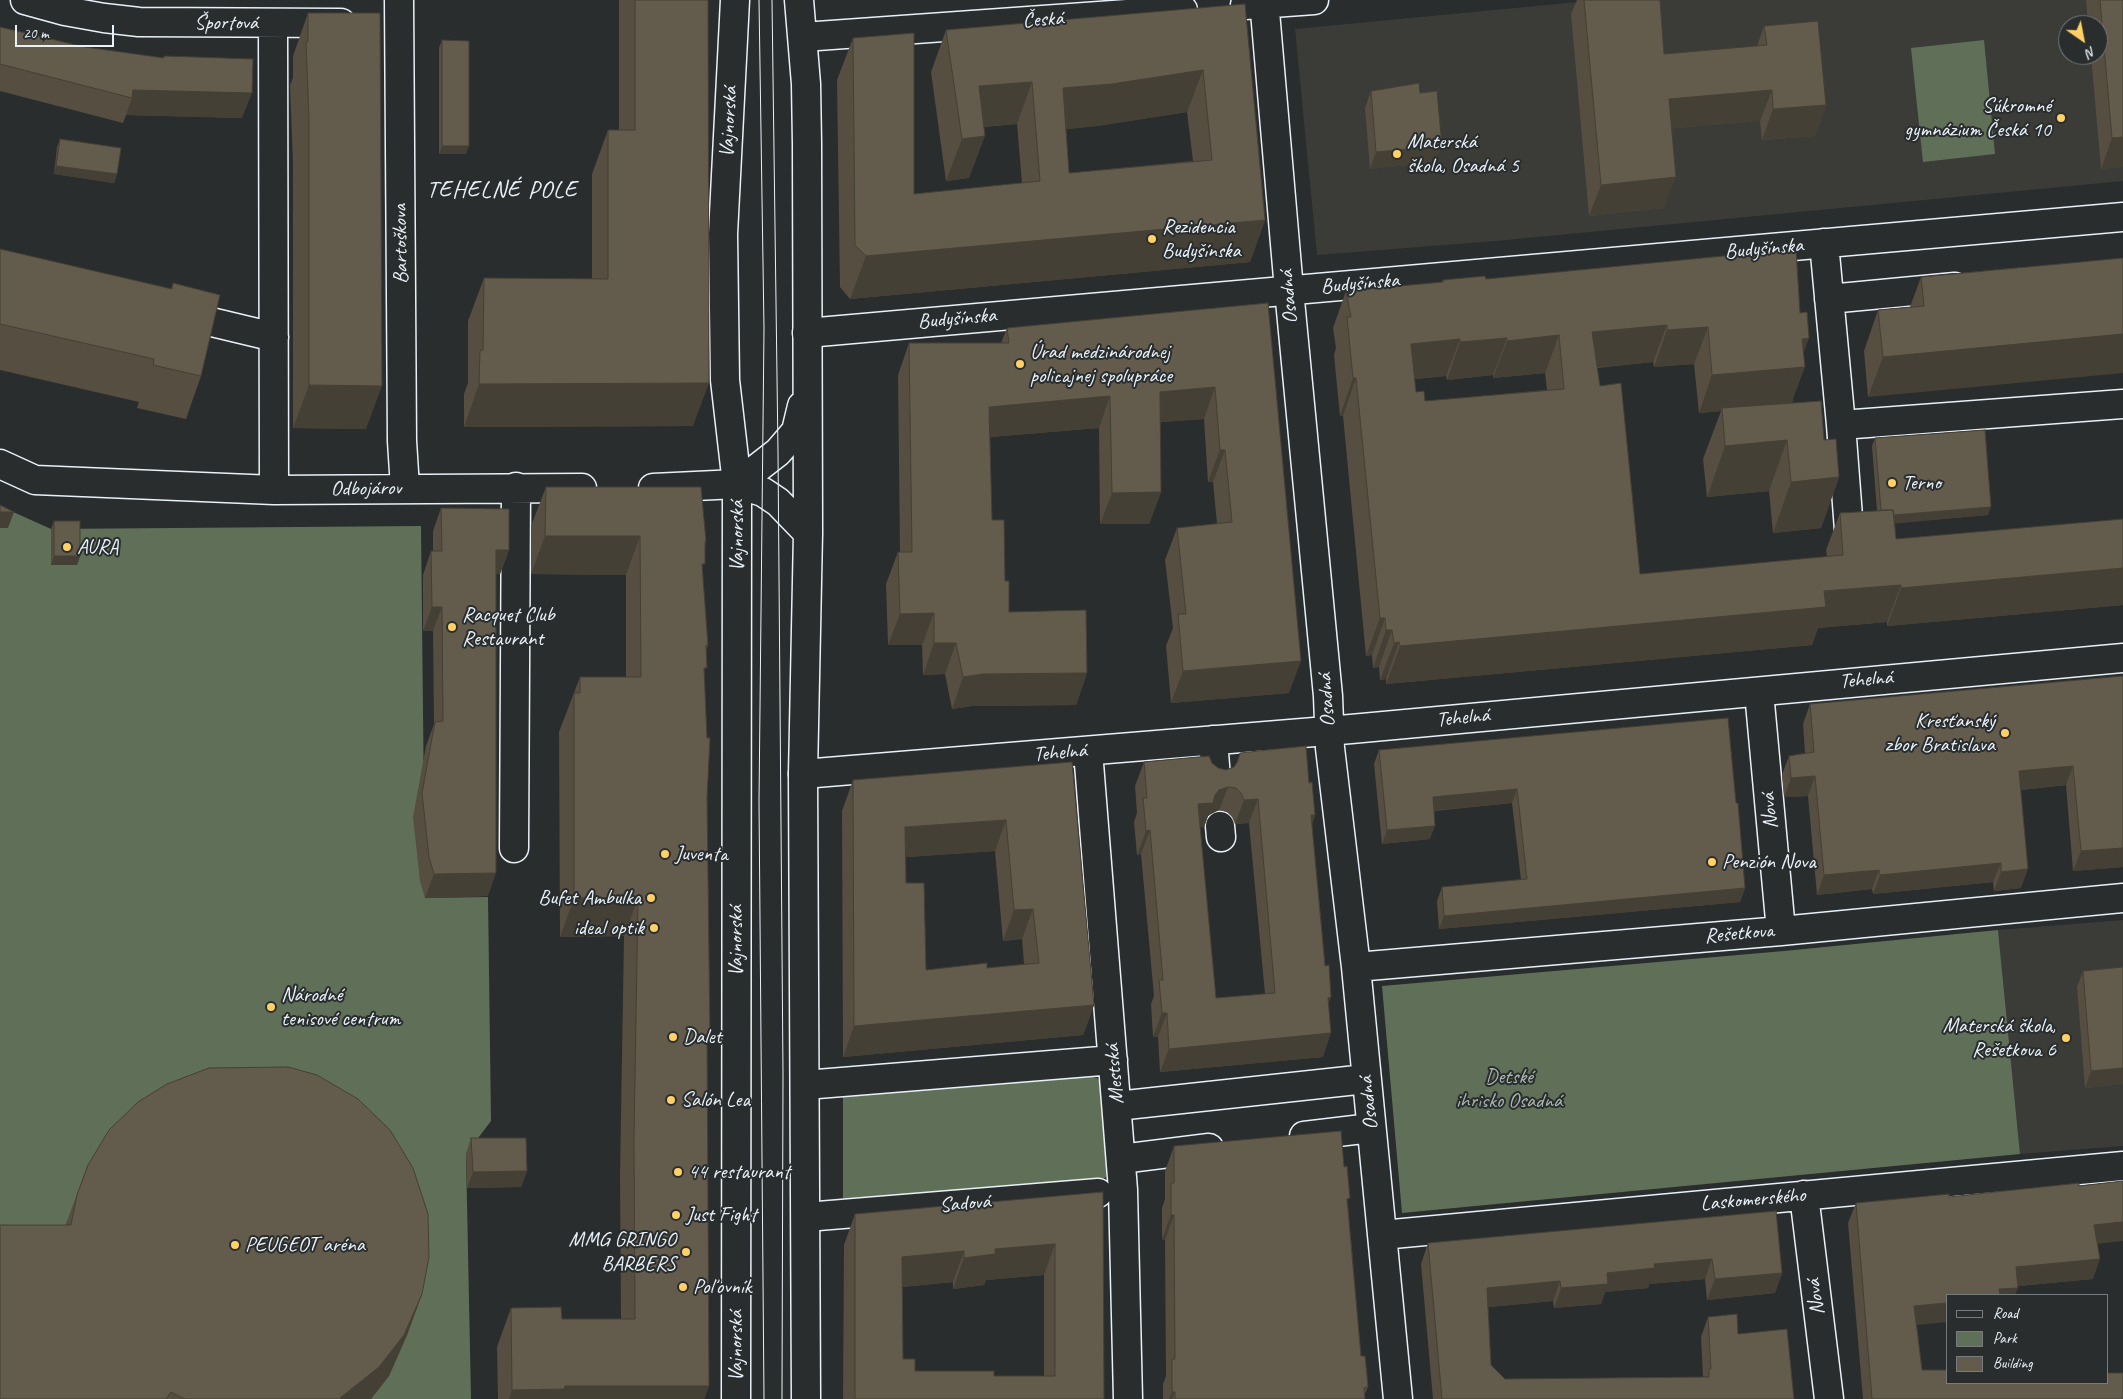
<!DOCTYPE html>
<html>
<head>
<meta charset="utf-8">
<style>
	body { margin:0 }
	#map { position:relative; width:2123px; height:1399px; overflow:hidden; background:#2a2d2e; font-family:Caveat,sans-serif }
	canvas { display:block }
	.legend { position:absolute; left:1946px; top:1294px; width:162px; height:90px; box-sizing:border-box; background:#2a2d2e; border:1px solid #767b7f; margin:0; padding:6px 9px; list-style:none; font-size:15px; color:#e8f1f8 }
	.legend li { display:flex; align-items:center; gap:10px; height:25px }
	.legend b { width:25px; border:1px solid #767b7f }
	.north { position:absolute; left:2058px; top:15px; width:50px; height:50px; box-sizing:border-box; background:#2a2d2e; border:1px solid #767b7f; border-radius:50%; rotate:147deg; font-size:14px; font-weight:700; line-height:20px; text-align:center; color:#e8f1f8 }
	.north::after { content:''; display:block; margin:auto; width:18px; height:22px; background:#ffd166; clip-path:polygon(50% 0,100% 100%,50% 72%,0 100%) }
	.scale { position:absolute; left:15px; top:25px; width:99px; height:22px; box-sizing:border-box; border:2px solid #e8f1f8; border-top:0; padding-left:6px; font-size:15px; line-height:18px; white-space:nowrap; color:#e8f1f8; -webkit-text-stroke:4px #2a2d2e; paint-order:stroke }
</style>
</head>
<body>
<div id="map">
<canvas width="2123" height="1399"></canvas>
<ul class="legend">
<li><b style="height:6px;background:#2a2d2e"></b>Road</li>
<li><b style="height:14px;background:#607058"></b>Park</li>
<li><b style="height:14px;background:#635b4c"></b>Building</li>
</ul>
<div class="north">N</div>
<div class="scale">20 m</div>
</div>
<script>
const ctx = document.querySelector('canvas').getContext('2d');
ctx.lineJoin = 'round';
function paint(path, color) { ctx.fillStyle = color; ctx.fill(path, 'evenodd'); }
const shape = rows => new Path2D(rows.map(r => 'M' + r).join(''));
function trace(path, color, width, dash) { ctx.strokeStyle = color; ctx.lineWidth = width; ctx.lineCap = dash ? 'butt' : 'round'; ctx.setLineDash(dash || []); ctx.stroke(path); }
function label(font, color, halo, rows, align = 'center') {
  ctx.font = font + ' Caveat,sans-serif'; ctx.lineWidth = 4; ctx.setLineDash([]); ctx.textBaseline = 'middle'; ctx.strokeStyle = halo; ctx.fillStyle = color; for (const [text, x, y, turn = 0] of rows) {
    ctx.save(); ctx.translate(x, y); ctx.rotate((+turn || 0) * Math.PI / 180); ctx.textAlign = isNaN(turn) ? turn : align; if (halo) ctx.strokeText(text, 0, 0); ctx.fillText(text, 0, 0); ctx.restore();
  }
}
const built = shape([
	[1599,0,2123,0,2123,181,1496,241,1317,255,1295,29],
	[2068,25,2098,25,2098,55,2068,55],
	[2123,920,2123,1146,2020,1154,1998,930]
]);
const green = shape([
	[1984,40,1995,154,1923,162,1911,48],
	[0,506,51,529,421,526,425,898,488,897,491,1121,466,1154,471,1399,0,1399],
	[1998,930,2020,1154,1402,1213,1382,986,1784,951],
	[1089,1076,1097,1078,1104,1086,1109,1162,1106,1177,1097,1183,843,1206,843,1097]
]);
const minor = shape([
	[25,0,65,11,104,18,139,22,341,23],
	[399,0,402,441,405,488],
	[1264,0,1289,290,1328,696,1330,748,1356,967,1398,1399],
	[1245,5,1314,0],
	[273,23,274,490],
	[803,37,1183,10],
	[1824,243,1841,425,2123,404],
	[1829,299,1955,287],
	[178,314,274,337],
	[807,333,2123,217],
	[1841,425,1849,530],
	[0,464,35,480,274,490,582,488],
	[653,488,737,484],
	[1759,692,1781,931],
	[1213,740,1216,778],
	[1088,751,1123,1190,1128,1399],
	[803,774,1351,729,2123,658],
	[1220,826,1221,837],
	[514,848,516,487],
	[1356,967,1781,931,2123,898],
	[805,1085,1113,1060],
	[1117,1106,1366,1079],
	[1304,1136,1371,1128],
	[1121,1159,1209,1148],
	[1804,1195,1829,1399],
	[806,1217,1098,1193],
	[1382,1235,2123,1166]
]);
const major = shape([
	[735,0,723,234,725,380,737,484,736,1399],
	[799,0,806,84,807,144,808,533,803,774,806,1399],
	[737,484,778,452,796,431,802,406],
	[737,484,763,492,778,502,808,533]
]);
const tram = shape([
	[759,0,764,329,759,801,764,1399],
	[772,0,778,452,783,1074,782,1399]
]);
const wall = shape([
	[619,0,708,0,693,426,464,427,464,394,468,383,468,321,484,278,592,279,592,174,608,130,619,130],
	[1577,0,1660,0,1664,54,1757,46,1764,26,1826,105,1815,136,1762,140,1760,121,1672,128,1664,208,1589,216,1571,14],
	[2086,0,2123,0,2123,167,2101,169,2091,55,2098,55,2098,25,2088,25],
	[1245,4,1265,220,1250,262,850,299,840,287,837,80,853,38,914,194,1022,183,1017,124,984,127,969,178,946,181,931,72,946,30],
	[1187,112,1193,161,1069,173,1066,129,1097,126],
	[308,13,366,429,293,428,293,163,290,85,293,78,293,56],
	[0,27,85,47,163,58,164,56,242,118,126,115,123,123,0,91],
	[442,40,466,154,439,154,439,48],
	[1371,91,1436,162,1370,169,1365,108],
	[60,139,117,174,114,183,54,174,57,147],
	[0,249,171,289,173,283,201,376,186,419,137,408,139,402,0,370],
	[2023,267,1868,397,1864,351,1878,310,1910,307,1921,277],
	[1486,279,1800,313,1804,353,1792,403,1824,440,1839,477,1821,528,1773,533,1769,491,1707,497,1703,459,1721,411,1699,413,1694,364,1654,367,1653,362,1597,368,1600,386,1640,574,1827,557,1826,550,1840,513,1877,511,1872,446,1875,438,1988,515,1895,523,1896,539,2123,519,2123,605,1887,626,1887,622,1818,628,1812,645,1386,684,1386,679,1380,680,1379,667,1373,668,1372,655,1366,656,1343,416,1340,416,1334,355,1336,348,1333,328,1346,291,1442,282,1443,280],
	[1545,373,1547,390,1425,401,1416,392,1414,379,1446,376,1447,380,1493,375,1493,378],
	[1268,303,1289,693,1171,703,1166,646,1173,628,1165,560,1177,528,1217,524,1213,482,1208,482,1204,419,1160,422,1161,492,1149,524,1100,524,1099,428,990,437,992,520,1005,581,1009,612,1087,673,1076,705,972,706,952,709,945,674,923,675,922,645,888,645,886,584,898,552,900,552,898,375,909,343,1001,343,1007,328],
	[546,487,706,541,705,546,702,571,708,646,706,650,704,674,707,798,710,1036,707,1043,709,1386,704,1399,498,1399,497,1347,511,1308,562,1319,621,1319,620,1176,624,936,560,937,559,732,580,677,626,677,626,575,531,574,531,526],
	[441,508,509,550,500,574,496,574,488,896,425,898,420,881,413,817,426,746,434,724,433,631,423,631,423,575,431,551,433,551,433,531],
	[54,521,80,556,77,565,51,565,51,529],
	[2123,676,2123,867,2073,871,2066,785,2021,790,2021,888,1994,891,1993,882,1873,894,1872,889,1817,895,1808,796,1784,797,1782,775,1789,756,1805,753,1803,724,1810,704],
	[1379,750,1736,803,1745,888,1740,902,1439,929,1437,901,1442,887,1521,880,1512,803,1434,811,1430,839,1382,844,1374,764],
	[1240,753,1309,783,1315,815,1312,824,1329,1005,1323,1057,1160,1072,1158,1037,1153,1037,1151,1004,1154,996,1141,854,1137,855,1134,822,1137,813,1135,786,1144,762,1212,763,1218,768,1226,770,1234,767,1236,764],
	[1219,810,1227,812,1232,817,1235,824,1249,823,1265,994,1216,998,1200,827,1204,827,1208,816,1211,814],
	[1072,762,1094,1005,1083,1035,843,1057,842,811,853,780],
	[995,851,1003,941,1022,939,1024,964,987,968,926,970,906,883,906,857],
	[2083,971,2123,1084,2085,1088,2077,987],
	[471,1138,527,1171,521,1187,467,1188,466,1154],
	[1174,1146,1348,1204,1361,1356,1368,1387,1365,1394,1365,1399,1163,1399,1163,1384,1166,1376,1165,1240,1162,1239,1162,1208,1165,1199,1165,1171],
	[88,1165,422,1294,407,1335,389,1376,371,1399,0,1399],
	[2079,1186,2098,1244,2093,1279,2018,1286,1917,1325,1922,1370,2123,1399,1863,1399,1848,1223,1856,1203,1949,1197],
	[1103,1192,1104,1399,843,1399,844,1245,855,1214],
	[1044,1275,1044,1376,994,1376,915,1371,903,1359,902,1287,953,1282,953,1289,984,1285,986,1280],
	[1776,1211,1782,1273,1775,1293,1707,1300,1705,1279,1649,1284,1648,1288,1605,1292,1601,1304,1554,1308,1553,1301,1488,1307,1491,1365,1505,1379,1703,1377,1701,1337,1708,1317,1738,1334,1794,1399,1433,1399,1421,1264,1428,1243]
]);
const shadedWall = shape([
	[1203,70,1187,112,1097,126,1048,131,1063,88],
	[1032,82,1017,124,964,128,979,86],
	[133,90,252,93,242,118,126,115,132,98],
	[1772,90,1760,121,1658,130,1669,99],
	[1826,105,1815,136,1762,140,1773,109],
	[985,136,969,178,946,181,962,139],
	[2123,137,2123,167,2101,169,2112,138],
	[442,146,469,146,466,154,439,154],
	[1442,146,1436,162,1370,169,1376,152],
	[56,166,117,174,114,183,54,174],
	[1676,177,1664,208,1589,216,1601,185],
	[1265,220,1250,262,850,299,866,256],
	[1667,325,1653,362,1579,369,1592,332],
	[1708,327,1694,364,1654,367,1667,330],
	[2123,334,2123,373,1868,397,1883,357],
	[1559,335,1545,373,1493,378,1507,341],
	[1507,338,1493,375,1447,380,1460,342],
	[1809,338,1798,367,1805,367,1791,404,1722,408,1721,411,1699,413,1712,375,1802,339],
	[1460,339,1446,376,1398,381,1411,344],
	[1353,378,1356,378,1343,416,1340,416],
	[709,383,693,426,464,427,479,384],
	[309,385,382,386,366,429,293,428],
	[1215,387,1204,419,1148,423,1160,392],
	[1110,396,1099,428,978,438,989,407],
	[1787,440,1769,491,1707,497,1725,446],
	[1220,450,1225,450,1213,482,1208,482],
	[1839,477,1821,528,1773,533,1791,482],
	[1161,492,1149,524,1100,524,1112,493],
	[1991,507,1988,515,1879,525,1882,516],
	[0,512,14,512,8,528,0,528],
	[545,536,640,536,626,575,531,574],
	[496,550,509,550,500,574,487,574],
	[54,556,80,556,77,565,51,565],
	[2123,568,2123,605,1887,626,1901,588],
	[1901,585,1887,622,1818,628,1812,645,1386,684,1400,646,1824,591],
	[432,607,442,607,433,631,423,631],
	[934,613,922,645,888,645,900,614],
	[1380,618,1385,618,1372,655,1366,656],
	[1386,630,1392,630,1379,667,1373,668],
	[1399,642,1386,679,1380,680,1394,643],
	[934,643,956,643,945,674,923,675],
	[1301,661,1289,693,1171,703,1183,671],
	[1087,673,1076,705,972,706,952,709,963,677,983,674],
	[2073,766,2066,785,2012,791,2019,771],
	[1815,776,1808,796,1784,797,1791,778],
	[1228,787,1219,810,1211,814,1208,816,1204,827,1190,828,1198,804,1215,795,1219,790],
	[1517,789,1512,803,1428,811,1433,797],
	[1258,799,1249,823,1235,824,1244,800],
	[1311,815,1315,815,1307,839],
	[1006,820,995,851,894,858,905,827],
	[1435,826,1430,839,1382,844,1387,830],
	[1150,830,1141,854,1137,855,1146,831],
	[2123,848,2123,867,2073,871,2081,851],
	[2001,863,1993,882,1873,894,1880,875],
	[2028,869,2021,888,1994,891,2001,872],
	[1879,870,1872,889,1817,895,1824,875],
	[496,873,488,896,425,898,434,874],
	[1745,888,1740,902,1439,929,1444,916],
	[574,898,638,898,624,936,560,937],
	[1033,909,1022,939,1003,941,1014,910],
	[1331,997,1323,1021,1328,998],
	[1094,1005,1083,1035,843,1057,854,1026],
	[1162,1013,1167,1013,1158,1037,1153,1037],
	[1331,1033,1323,1057,1160,1072,1169,1049],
	[2123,1068,2123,1084,2085,1088,2091,1071],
	[527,1171,521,1187,467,1188,473,1172],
	[1171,1215,1174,1215,1165,1240,1162,1239],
	[2123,1222,2123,1241,2087,1245,2094,1225],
	[1055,1244,1044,1275,986,1280,984,1285,953,1289,964,1258,995,1249],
	[964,1251,953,1282,891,1288,902,1257],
	[1712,1259,1705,1279,1649,1284,1648,1288,1605,1292,1601,1304,1554,1308,1561,1288,1607,1273,1654,1264],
	[2100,1259,2093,1279,2009,1287,2016,1267],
	[1782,1273,1775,1293,1707,1300,1715,1279],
	[1560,1281,1553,1301,1480,1308,1487,1288],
	[2018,1288,2015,1295,1997,1295,1999,1289],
	[422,1294,407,1335,389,1376,371,1399,340,1399],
	[1947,1303,1947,1322,1907,1326,1914,1306],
	[565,1386,709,1386,704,1399,509,1399,512,1390],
	[1172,1392,1175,1392,1172,1399,1169,1399]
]);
const building = shape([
	[635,0,708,0,709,383,479,384,480,351,483,350,484,278,608,279,608,130,635,130,635,0],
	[1584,0,1660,0,1664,54,1767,45,1764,26,1818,21,1826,105,1773,109,1772,90,1669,99,1676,177,1601,185,1584,0],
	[2100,0,2123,0,2123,137,2112,138,2100,0],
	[1245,4,1265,220,866,256,855,245,853,38,914,33,914,194,1040,181,1032,82,979,86,985,136,962,139,946,30,1245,4],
	[1203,70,1212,160,1069,173,1063,88,1112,84,1203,70],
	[308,13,380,13,382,386,309,385,309,120,306,42,308,42,308,13],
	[0,27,85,47,164,58,164,56,253,59,252,93,133,90,132,98,0,64,0,27],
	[442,40,469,41,469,146,442,146,442,40],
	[1419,83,1420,93,1437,91,1442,146,1376,152,1371,91,1419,83],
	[60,139,121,148,117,174,56,166,60,139],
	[0,249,172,289,173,283,220,295,201,376,153,365,154,359,0,324,0,249],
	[1796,249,1800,313,1807,312,1809,338,1802,339,1805,367,1712,375,1708,327,1667,330,1667,325,1592,332,1600,386,1621,383,1640,574,1843,555,1840,513,1893,510,1896,539,2123,519,2123,568,1901,588,1901,585,1824,591,1826,607,1400,646,1399,642,1394,643,1392,630,1386,630,1385,618,1380,618,1356,378,1353,378,1347,317,1351,317,1346,291,1443,282,1443,280,1485,276,1486,279,1796,249],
	[1559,335,1564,389,1425,401,1424,391,1416,392,1411,344,1460,339,1460,342,1507,338,1507,341,1559,335],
	[2123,258,2123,334,1883,357,1878,310,1924,306,1921,277,2123,258],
	[1268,303,1301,661,1183,671,1178,614,1186,614,1177,528,1232,522,1225,450,1220,450,1215,387,1160,392,1161,492,1112,493,1110,396,989,407,992,520,1004,520,1005,581,1009,581,1009,612,1086,610,1087,673,983,674,963,677,956,643,934,643,934,613,900,614,898,552,912,552,909,343,1009,343,1007,328,1268,303],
	[1821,401,1824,440,1836,439,1839,477,1791,482,1787,440,1725,446,1722,408,1821,401],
	[1985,430,1991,507,1894,515,1893,510,1881,510,1875,438,1985,430],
	[546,487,701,487,706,541,705,541,705,564,702,564,708,646,706,645,707,668,704,668,707,738,710,738,707,798,710,1036,707,1036,709,1386,565,1386,564,1389,512,1390,511,1308,561,1307,562,1319,635,1319,634,1137,638,898,574,898,574,693,580,693,580,677,641,677,640,536,545,536,546,487],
	[0,505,14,512,0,512,0,505],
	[441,508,509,509,509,550,496,550,496,873,434,874,429,857,422,793,435,722,443,721,442,607,432,607,431,551,442,551,441,508],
	[54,521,80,521,80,556,54,556,54,521],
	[2123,676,2123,848,2081,851,2073,766,2019,771,2028,869,2001,872,2001,863,1880,875,1879,870,1824,875,1815,776,1791,778,1789,756,1814,752,1810,704,2123,676],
	[1728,718,1736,803,1738,803,1745,888,1444,916,1442,887,1527,879,1517,789,1433,797,1435,826,1387,830,1379,750,1728,718],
	[1306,746,1309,783,1312,782,1315,815,1311,815,1325,966,1329,965,1331,997,1328,998,1331,1033,1169,1049,1167,1013,1162,1013,1159,980,1163,980,1150,830,1146,831,1143,798,1147,798,1144,762,1209,756,1212,763,1218,768,1226,770,1234,767,1238,761,1240,753,1306,746],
	[1228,787,1236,788,1241,793,1244,800,1258,799,1275,993,1216,998,1198,804,1213,803,1215,795,1219,790,1228,787],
	[1072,762,1094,1005,854,1026,853,780,1072,762],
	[1006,820,1014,910,1033,909,1039,963,987,968,987,963,926,970,924,883,906,883,905,827,1006,820],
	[2123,967,2123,1068,2091,1071,2083,971,2123,967],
	[288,1067,317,1075,358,1099,390,1130,413,1168,428,1214,429,1257,422,1294,404,1335,379,1367,340,1398,341,1399,185,1399,171,1392,166,1399,0,1399,0,1225,71,1225,77,1195,88,1165,109,1130,138,1102,167,1084,209,1068,288,1067],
	[1341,1131,1344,1167,1347,1166,1350,1198,1347,1199,1361,1356,1365,1356,1367,1375,1368,1387,1364,1388,1365,1399,1175,1399,1175,1392,1172,1392,1172,1359,1175,1359,1174,1215,1171,1215,1171,1183,1174,1183,1174,1146,1341,1131],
	[471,1138,526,1138,527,1171,473,1172,471,1138],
	[2123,1181,2123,1222,2094,1225,2100,1259,2016,1267,2018,1288,1999,1289,2000,1295,1947,1295,1947,1303,1914,1306,1922,1370,1947,1370,1947,1383,2107,1383,2107,1373,2123,1373,2123,1399,1872,1399,1856,1203,1949,1194,1949,1197,2079,1183,2079,1186,2123,1181],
	[1103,1192,1104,1399,855,1399,855,1214,1103,1192],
	[1055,1244,1055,1376,994,1376,994,1371,915,1371,915,1359,903,1359,902,1257,964,1251,964,1258,995,1254,995,1249,1055,1244],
	[1776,1211,1782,1273,1715,1279,1712,1259,1654,1264,1655,1268,1607,1273,1608,1284,1561,1288,1560,1281,1487,1288,1491,1365,1505,1379,1709,1377,1709,1369,1711,1369,1708,1317,1737,1314,1738,1334,1787,1329,1794,1399,1442,1399,1428,1243,1776,1211]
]);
const markers = [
	[2061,118,5,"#ffd166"],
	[1397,154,5,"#ffd166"],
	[1152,239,5,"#ffd166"],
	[1020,364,5,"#ffd166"],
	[1892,483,5,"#ffd166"],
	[67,547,5,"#ffd166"],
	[452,627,5,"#ffd166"],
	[2005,733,5,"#ffd166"],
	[665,854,5,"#ffd166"],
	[1712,862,5,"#ffd166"],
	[651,898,5,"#ffd166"],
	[654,928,5,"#ffd166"],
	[271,1007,5,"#ffd166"],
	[673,1037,5,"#ffd166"],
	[2066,1038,5,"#ffd166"],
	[671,1100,5,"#ffd166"],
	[678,1172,5,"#ffd166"],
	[676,1215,5,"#ffd166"],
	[235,1245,5,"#ffd166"],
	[686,1252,5,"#ffd166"],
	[683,1287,5,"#ffd166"]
];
const streetNames = [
	["Česká",1043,20,-4],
	["Športová",226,23],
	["Vajnorská",729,122,-87],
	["Bartoškova",401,244,-91],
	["Budyšínska",1764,249,-5],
	["Budyšínska",1360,284,-5],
	["Osadná",1289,297,-95],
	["Budyšínska",957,319,-5],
	["Odbojárov",366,489,-1],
	["Vajnorská",737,536,-90],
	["Tehelná",1866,680,-5],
	["Osadná",1327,700,-94],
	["Tehelná",1463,718,-6],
	["Tehelná",1060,753,-5],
	["Nová",1770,811,-95],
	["Rešetkova",1739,934,-5],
	["Vajnorská",736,941,-90],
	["Mestská",1115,1074,-95],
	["Osadná",1369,1103,-96],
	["Laskomerského",1753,1200,-5],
	["Sadová",965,1204,-5],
	["Nová",1816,1297,-97],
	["Vajnorská",736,1346,-90]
];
const poiNames = [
	["Súkromné",2051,106,"right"],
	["gymnázium Česká 10",2051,130,"right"],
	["Materská",1407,142],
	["škola, Osadná 5",1407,166],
	["Rezidencia",1162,227],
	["Budyšínska",1162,251],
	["Úrad medzinárodnej",1030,352],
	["policajnej spolupráce",1030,376],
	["Terno",1902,483],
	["AURA",77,547],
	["Racquet Club",462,615],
	["Restaurant",462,639],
	["Kresťanský",1995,721,"right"],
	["zbor Bratislava",1995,745,"right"],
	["Juventa",675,854],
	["Penzión Nova",1722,862],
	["Bufet Ambulka",641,898,"right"],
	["ideal optik",644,928,"right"],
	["Národné",281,995],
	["tenisové centrum",281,1019],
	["Materská škola,",2056,1026,"right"],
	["Rešetkova 6",2056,1050,"right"],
	["Dalet",683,1037],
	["Salón Lea",681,1100],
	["44 restaurant",688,1172],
	["Just Fight",686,1215],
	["MMG GRINGO",676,1240,"right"],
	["BARBERS",676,1264,"right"],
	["PEUGEOT aréna",245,1245],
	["Poľovník",693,1287]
];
const parkNames = [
	["Detské",1509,1077],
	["ihrisko Osadná",1509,1101]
];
const quarterNames = [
	["TEHELNÉ POLE",502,191]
];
paint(built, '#3b3b37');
paint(green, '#607058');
trace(minor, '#e8f1f8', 31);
trace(major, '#e8f1f8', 31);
trace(minor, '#2a2d2e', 28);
trace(major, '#2a2d2e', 28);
trace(tram, '#e8f1f8', 1);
paint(wall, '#554e41');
paint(shadedWall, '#454035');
paint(building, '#635b4c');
trace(building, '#454035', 1);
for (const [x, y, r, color] of markers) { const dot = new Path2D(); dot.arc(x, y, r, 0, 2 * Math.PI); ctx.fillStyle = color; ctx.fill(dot); trace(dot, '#2a2d2e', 2); }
label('21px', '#e8f1f8', '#2a2d2e', streetNames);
label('21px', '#e8f1f8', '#2a2d2e', poiNames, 'left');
label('21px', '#abb7b0', '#2a2d2e', parkNames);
ctx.letterSpacing = '1px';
label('24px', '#e8f1f8', '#2a2d2e', quarterNames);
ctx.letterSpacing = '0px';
</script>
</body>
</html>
